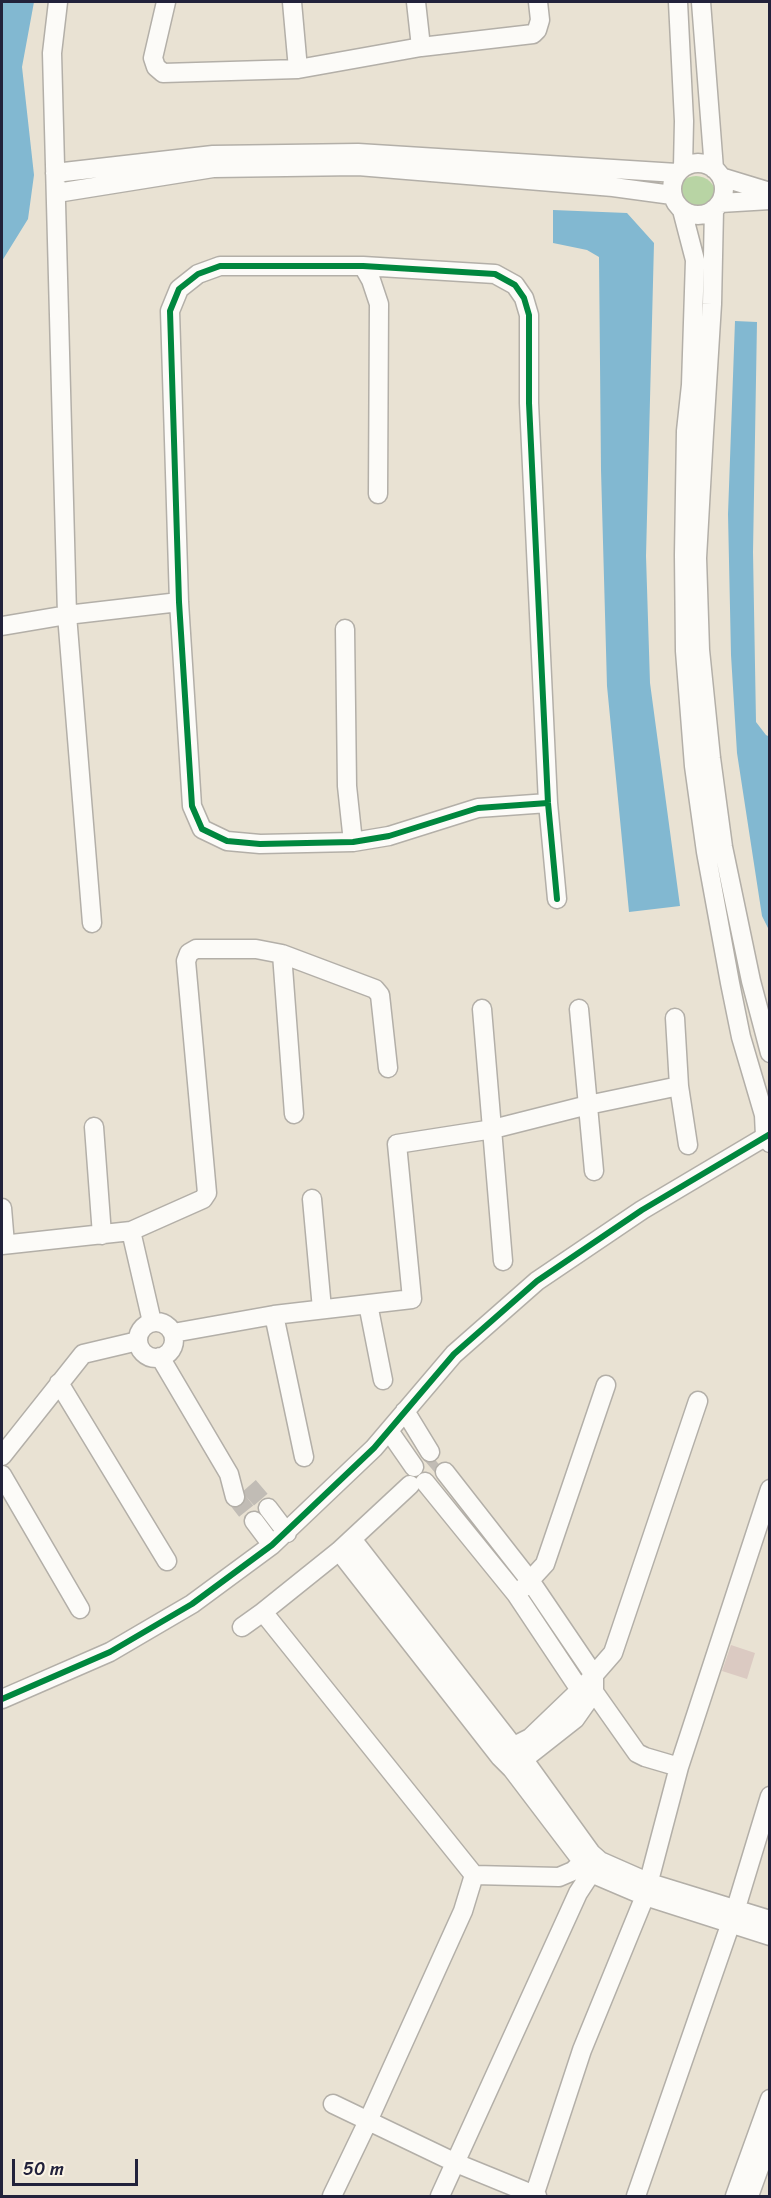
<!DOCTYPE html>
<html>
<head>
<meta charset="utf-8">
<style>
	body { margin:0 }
	#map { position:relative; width:771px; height:2198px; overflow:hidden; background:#e9e2d3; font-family:Sriracha,sans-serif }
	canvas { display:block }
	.frame { position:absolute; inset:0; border:3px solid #22223b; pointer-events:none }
	.scale { position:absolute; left:12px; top:2159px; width:126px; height:27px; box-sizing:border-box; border:3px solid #22223b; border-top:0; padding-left:8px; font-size:18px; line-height:21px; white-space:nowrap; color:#22223b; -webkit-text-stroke:4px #fcf5e5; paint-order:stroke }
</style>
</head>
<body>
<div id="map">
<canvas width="771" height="2198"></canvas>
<div class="frame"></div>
<div class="scale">50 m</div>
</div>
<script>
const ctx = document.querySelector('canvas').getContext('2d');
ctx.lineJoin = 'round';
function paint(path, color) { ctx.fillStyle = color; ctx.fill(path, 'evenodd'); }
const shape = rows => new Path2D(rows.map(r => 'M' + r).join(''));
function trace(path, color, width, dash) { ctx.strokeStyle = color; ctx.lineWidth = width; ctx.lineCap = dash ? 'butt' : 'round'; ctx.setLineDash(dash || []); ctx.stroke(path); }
const green = shape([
	'676 196a20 20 0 1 1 40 0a20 20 0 1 1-40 0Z'
]);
const water = shape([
	[2,2,34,2,22,67,34,175,28,219,2,261],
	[553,210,627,213,654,243,646,556,650,683,680,906,629,912,607,686,601,470,599,257,587,250,553,243],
	[735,321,757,322,753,552,756,722,766,735,770,737,769,930,762,916,737,753,731,655,728,514]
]);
const building = shape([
	[731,1645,755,1653,747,1679,722,1671]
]);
const streetTunnel = shape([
	[410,1485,437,1462],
	[249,1486,268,1508],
	[235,1497,254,1521]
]);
const street = shape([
	[58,2,52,53,67,615,92,923],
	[166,2,153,58,156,67,163,73,298,69,421,47,533,34,537,30,540,20,538,2],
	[292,2,298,69],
	[416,2,421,47],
	[678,2,684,121,683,167],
	[701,2,714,169],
	'672 189a26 26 0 1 1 52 0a26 26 0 1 1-52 0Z',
	[55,173,213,155,358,153,677,173],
	[721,177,770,192],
	[57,193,213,168,358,166,613,187,672,195],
	[720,203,770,200],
	[682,210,695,260,691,385,686,431,684,555,685,651,694,766,706,852,730,983,741,1037,764,1115,765,1136,770,1143],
	[363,266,371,280,379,304,378,494],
	[704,433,697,558,700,650,711,758,723,847,751,981,770,1053],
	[693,436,704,433,712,304,714,209],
	[2,626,67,615,179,602],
	[345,629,347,786,353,842],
	[548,803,478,808,389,836,353,842,260,844,227,841,202,829,192,806,179,602,170,311,179,289,198,274,220,266,363,266,495,274,515,285,524,298,529,315,529,403,548,803,557,899],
	[282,954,294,1114],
	[482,1009,503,1261],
	[579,1009,594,1171],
	[675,1018,679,1086,688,1145],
	[94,1127,102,1235],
	[312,1199,322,1309],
	[2,1208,5,1244],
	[2,1245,131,1231],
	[368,1304,383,1380],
	[274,1315,304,1457],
	[152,1322,131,1231,203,1199,207,1193,186,961,189,953,196,949,256,949,282,954,375,989,380,995,388,1068],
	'138 1340a18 18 0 1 1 36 0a18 18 0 1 1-36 0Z',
	[173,1333,274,1315,412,1299,397,1144,493,1129,588,1105,679,1086],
	[160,1357,229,1474,235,1497],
	[59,1383,167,1561],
	[405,1411,430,1452],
	[389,1431,414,1467],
	[2,1456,83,1354,138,1341],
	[445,1472,531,1582,594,1675,594,1692,575,1719,514,1767],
	[2,1475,80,1609],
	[425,1482,516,1594,580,1690,530,1738,512,1747,504,1754],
	[410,1485,339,1551,263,1612,474,1875,559,1877,573,1871,591,1853],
	[268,1508,287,1533],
	[254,1521,272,1545],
	[352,1539,524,1760,591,1853,600,1861,650,1883,770,1920],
	[339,1551,500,1757,512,1769,591,1873,645,1896,770,1936],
	[522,1589,545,1564,606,1385],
	[242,1627,263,1612],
	[586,1684,613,1653,698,1401],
	[585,1691,594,1692,637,1753,645,1757,679,1767],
	[2,1699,110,1652,192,1604,272,1545,374,1448,454,1354,537,1281,642,1210,770,1134],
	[333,2104,456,2163,537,2196],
	[332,2196,368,2121,463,1911,474,1875],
	[440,2196,578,1893,597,1864],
	[534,2196,582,2050,645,1896,679,1767,770,1489],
	[636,2196,736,1908,770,1796],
	[735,2196,770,2099],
	[749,2196,770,2138]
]);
const cycleway = shape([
	[548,803,478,808,389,836,353,842,260,844,227,841,202,829,192,806,179,602,170,311,179,289,198,274,220,266,363,266,495,274,515,285,524,298,529,315,529,403,548,803,557,899],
	[2,1699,110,1652,192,1604,272,1545,374,1448,454,1354,537,1281,642,1210,770,1134]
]);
paint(green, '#b8d4a4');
paint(water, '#82b8d1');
paint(building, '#dbcac2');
trace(streetTunnel, '#c1bcb5', 18, [18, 9]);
trace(street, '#b3afa8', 21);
trace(street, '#fcfbf8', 18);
trace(cycleway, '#00873e', 6);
</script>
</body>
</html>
